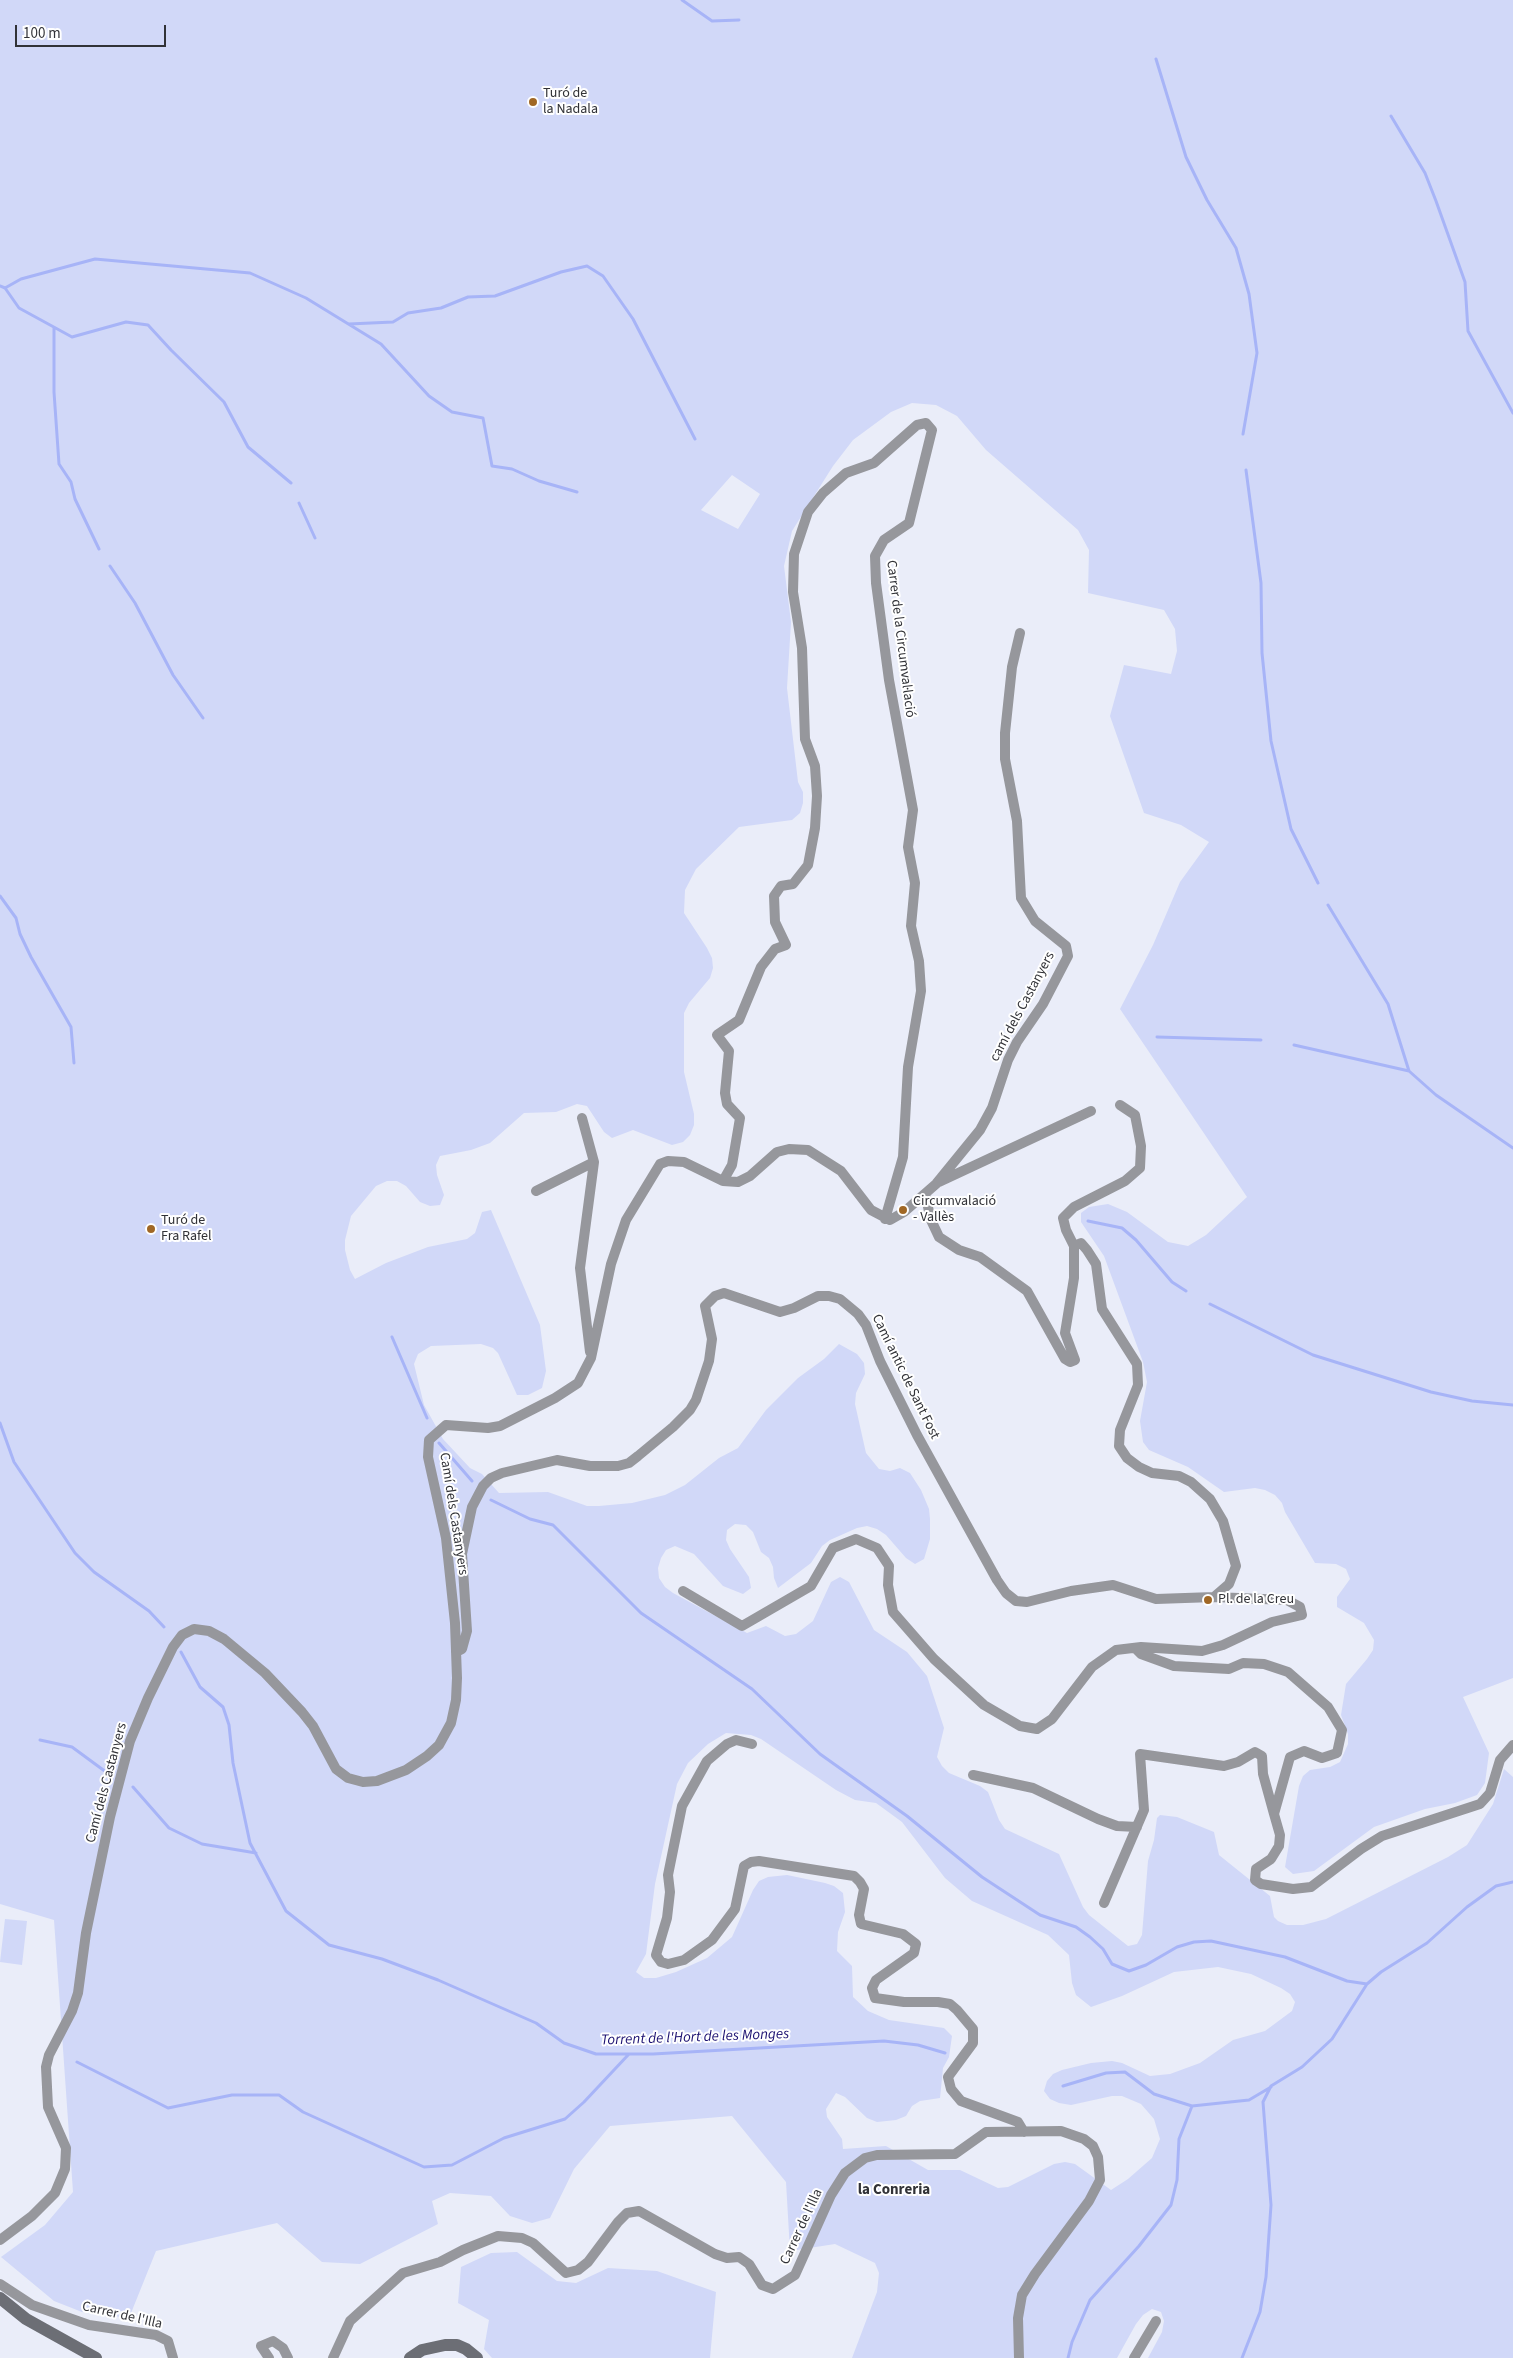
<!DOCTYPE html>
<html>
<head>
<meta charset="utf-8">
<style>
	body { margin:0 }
	#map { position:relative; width:1513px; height:2358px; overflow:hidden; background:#eaedf9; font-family:"Source Sans 3",sans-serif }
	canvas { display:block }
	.scale { position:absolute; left:15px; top:25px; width:151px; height:22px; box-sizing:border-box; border:2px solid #313237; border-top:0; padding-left:6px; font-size:15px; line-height:18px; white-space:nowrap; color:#313237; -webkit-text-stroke:4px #fff; paint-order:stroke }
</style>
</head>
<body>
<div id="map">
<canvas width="1513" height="2358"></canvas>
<div class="scale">100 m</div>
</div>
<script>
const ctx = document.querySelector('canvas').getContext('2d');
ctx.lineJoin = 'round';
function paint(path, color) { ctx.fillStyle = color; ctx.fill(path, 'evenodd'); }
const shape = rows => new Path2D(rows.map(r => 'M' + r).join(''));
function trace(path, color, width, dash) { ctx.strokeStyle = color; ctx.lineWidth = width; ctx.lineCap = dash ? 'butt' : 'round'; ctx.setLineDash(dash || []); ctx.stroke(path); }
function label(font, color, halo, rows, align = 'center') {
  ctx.font = font + ' "Source Sans 3",sans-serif'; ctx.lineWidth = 4; ctx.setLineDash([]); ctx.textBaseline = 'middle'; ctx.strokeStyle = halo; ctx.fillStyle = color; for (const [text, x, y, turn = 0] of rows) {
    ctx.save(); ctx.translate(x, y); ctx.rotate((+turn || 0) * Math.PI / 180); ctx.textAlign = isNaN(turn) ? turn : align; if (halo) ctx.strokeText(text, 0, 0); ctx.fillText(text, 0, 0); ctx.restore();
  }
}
const green = shape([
	[0,0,1513,0,1513,1678,1463,1697,1489,1753,1485,1783,1477,1795,1455,1803,1425,1809,1374,1827,1314,1871,1293,1874,1285,1867,1299,1786,1303,1776,1310,1770,1330,1767,1340,1762,1348,1744,1348,1734,1341,1715,1346,1684,1367,1659,1373,1650,1374,1640,1364,1623,1337,1607,1337,1597,1350,1579,1346,1569,1336,1564,1315,1563,1285,1512,1282,1503,1275,1495,1265,1490,1255,1488,1224,1492,1188,1467,1149,1450,1143,1442,1140,1421,1147,1382,1143,1362,1104,1256,1081,1222,1081,1213,1089,1207,1108,1204,1127,1212,1168,1242,1188,1246,1206,1235,1247,1197,1120,1009,1153,945,1180,882,1209,842,1181,825,1144,813,1110,716,1124,665,1171,674,1177,651,1175,629,1164,610,1088,593,1089,550,1078,530,986,450,957,416,936,405,912,403,891,412,853,440,833,466,792,531,784,566,791,622,787,688,798,782,803,792,803,803,800,813,792,820,739,827,696,869,685,890,684,913,707,948,712,958,713,968,710,978,689,1003,684,1013,684,1072,694,1114,694,1125,690,1135,683,1142,672,1145,633,1130,612,1138,604,1132,587,1106,577,1104,556,1112,524,1113,490,1143,471,1150,440,1156,436,1165,437,1175,444,1195,440,1205,430,1206,420,1202,406,1186,397,1181,387,1181,376,1186,351,1216,345,1240,345,1250,350,1270,355,1279,386,1263,428,1247,467,1239,475,1233,482,1212,491,1210,540,1325,546,1371,542,1388,528,1395,517,1395,498,1353,493,1348,481,1344,431,1346,418,1354,414,1364,424,1405,443,1439,470,1468,482,1474,499,1493,548,1492,587,1506,599,1506,632,1503,665,1495,685,1485,719,1458,738,1448,766,1410,798,1378,824,1359,839,1344,857,1354,864,1363,865,1374,856,1393,855,1404,866,1453,879,1469,890,1471,900,1468,910,1473,921,1490,929,1509,930,1519,930,1539,924,1559,915,1564,906,1558,886,1535,877,1529,867,1526,857,1528,830,1540,822,1546,811,1563,778,1588,774,1578,773,1567,769,1558,761,1552,753,1532,746,1525,735,1524,727,1530,726,1540,730,1549,749,1577,751,1588,743,1594,723,1586,694,1554,675,1546,666,1550,661,1558,658,1568,659,1578,665,1587,673,1593,747,1633,766,1626,785,1636,796,1634,813,1621,831,1582,840,1577,849,1582,874,1630,907,1652,927,1676,944,1728,937,1757,942,1766,949,1773,980,1786,988,1792,999,1820,1005,1829,1059,1854,1083,1907,1089,1915,1128,1946,1137,1944,1142,1935,1148,1861,1154,1840,1157,1818,1160,1815,1177,1817,1214,1832,1219,1855,1270,1896,1274,1917,1278,1921,1287,1925,1303,1925,1326,1919,1448,1857,1467,1845,1493,1804,1504,1769,1513,1777,1513,2358,1148,2358,1162,2332,1164,2321,1161,2312,1152,2309,1143,2315,1136,2324,1117,2358,852,2358,877,2292,879,2273,875,2263,835,2244,790,2251,786,2182,732,2116,610,2126,574,2169,550,2218,532,2223,510,2216,491,2196,450,2193,432,2201,438,2224,360,2264,322,2262,277,2223,156,2251,129,2318,82,2312,54,2301,1,2257,45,2225,73,2192,54,1920,0,1904],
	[732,475,760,494,738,529,701,510],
	[726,1733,751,1735,761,1739,836,1790,855,1800,876,1803,902,1822,945,1878,972,1901,1048,1935,1069,1955,1072,1983,1076,1995,1091,2007,1122,1996,1174,1972,1218,1967,1251,1974,1281,1988,1290,1994,1295,2002,1292,2011,1265,2031,1233,2040,1200,2063,1170,2074,1150,2076,1122,2063,1112,2061,1091,2063,1062,2070,1053,2074,1047,2081,1044,2091,1050,2099,1059,2103,1071,2105,1112,2096,1122,2096,1141,2104,1154,2119,1160,2139,1152,2158,1128,2179,1111,2190,1075,2164,1065,2162,1054,2164,1008,2187,998,2188,960,2170,928,2170,886,2146,843,2149,842,2139,827,2117,826,2109,836,2093,845,2097,867,2118,877,2122,896,2120,906,2116,912,2106,920,2101,940,2098,943,2068,949,2057,952,2036,944,2028,889,2020,868,2011,853,1997,852,1966,837,1951,838,1932,845,1912,843,1893,834,1886,825,1883,787,1875,768,1877,759,1881,753,1890,732,1937,707,1958,676,1972,656,1978,644,1978,636,1972,646,1954,655,1884,677,1784,688,1763,708,1744],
	[5,1919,27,1921,22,1965,0,1962],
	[517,2252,557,2281,576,2283,608,2268,657,2271,716,2292,710,2358,492,2358,484,2349,489,2320,458,2303,461,2267,491,2253]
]);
const stream = shape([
	[682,0,712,21,739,20],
	[1156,59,1186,157,1207,200,1236,248,1249,294,1257,353,1243,434],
	[1391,116,1425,173,1436,201,1465,282,1468,331,1513,413],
	[0,286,5,288,21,279,95,259,250,273,306,298,381,344,429,396,452,412,483,418,492,466,512,469,539,481,577,492],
	[5,288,19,308,72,337,126,322,148,325,171,350,224,402,248,447,291,483],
	[349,324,393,322,408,313,441,308,468,297,495,296,561,272,587,266,603,276,633,319,695,439],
	[54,328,54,392,59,464,71,482,75,499,99,549],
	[1246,470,1261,583,1262,653,1271,741,1291,829,1318,883],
	[299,503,315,538],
	[110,566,135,603,173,675,203,718],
	[0,896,16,918,20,934,31,957,71,1027,74,1063],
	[1328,905,1388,1004,1409,1071,1436,1095,1513,1148],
	[1157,1037,1261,1040],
	[1294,1045,1409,1071],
	[1088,1221,1122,1228,1136,1240,1172,1282,1186,1291],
	[1210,1304,1313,1355,1431,1392,1472,1401,1513,1405],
	[392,1337,427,1418],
	[0,1423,14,1462,75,1553,94,1572,149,1611,164,1627],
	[439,1443,472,1481],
	[491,1500,530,1519,553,1525,641,1613,752,1689,820,1754,907,1816,982,1877,1040,1915,1076,1927,1090,1937,1103,1949,1112,1964,1129,1971,1146,1965,1177,1947,1194,1942,1211,1941,1285,1957,1347,1981,1367,1984],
	[181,1652,200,1687,223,1707,229,1725,233,1763,250,1843,286,1911,329,1945,382,1959,438,1980,536,2023,564,2043,596,2054,653,2054,884,2041,918,2045,945,2053],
	[40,1740,72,1747,106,1772],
	[133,1787,169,1828,202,1844,256,1853],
	[77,2062,168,2108,232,2095,279,2095,303,2112,424,2167,452,2165,504,2138,565,2119,584,2102,629,2054],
	[1063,2086,1106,2073,1125,2072,1154,2094,1192,2106],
	[1068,2358,1072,2342,1090,2300,1139,2246,1171,2205,1177,2180,1179,2139,1192,2106,1249,2100,1271,2087],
	[1242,2358,1260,2312,1266,2277,1271,2205,1263,2102,1271,2086,1302,2067,1332,2039,1367,1984,1381,1972,1427,1943,1467,1907,1496,1886,1513,1882]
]);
const street = shape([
	[582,1118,594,1162,580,1268,590,1352],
	[723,1181,732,1165,740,1118,727,1104,725,1093,729,1051,717,1035,739,1020,761,967,775,949,786,945,775,922,774,896,781,886,793,884,808,865,815,828,817,796,815,766,805,739,802,648,793,592,794,554,808,512,823,493,846,473,874,463,917,425,926,423,932,430,909,523,884,540,875,556,876,583,889,680,913,810,908,847,915,883,911,926,919,961,921,991,908,1067,903,1157,885,1219],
	[939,1182,1091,1111],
	[536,1191,594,1162],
	[925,1194,931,1220,939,1237,959,1250,980,1257,1027,1291,1065,1359,1070,1362,1075,1360,1065,1333,1074,1278,1074,1246,1081,1243,1087,1250,1096,1264,1102,1309,1137,1364,1138,1385,1120,1430,1119,1446,1127,1458,1139,1467,1152,1473,1179,1476,1191,1482,1210,1499,1223,1521,1236,1566,1229,1584,1214,1597],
	[1074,1246,1066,1230,1063,1218,1074,1207,1125,1181,1140,1168,1141,1146,1135,1115,1120,1105],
	[1135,1648,1141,1654,1174,1666,1229,1669,1243,1663,1264,1664,1288,1672,1328,1707,1342,1730,1337,1753,1322,1758,1304,1751,1290,1757,1274,1814,1280,1835,1279,1846,1271,1859,1256,1869,1255,1880,1261,1884,1293,1889,1311,1887,1361,1849,1382,1836,1480,1804,1490,1793,1500,1760,1513,1745],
	[456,1652,462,1649,467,1631,462,1554,472,1507,483,1486,491,1478,502,1473,557,1460,590,1466,618,1466,629,1463,638,1456,673,1427,690,1410,696,1400,709,1361,712,1339,705,1306,715,1296,724,1293,780,1312,794,1308,818,1296,829,1296,840,1299,858,1314,866,1325,880,1361,917,1435,997,1580,1006,1593,1016,1601,1027,1602,1071,1591,1113,1585,1156,1599,1214,1597,1287,1600,1300,1607,1302,1615,1272,1622,1223,1645,1202,1651,1141,1647,1116,1650,1092,1667,1052,1719,1037,1729,1020,1726,984,1705,934,1659,893,1612,888,1585,889,1566,877,1548,856,1539,833,1548,811,1586,742,1626,683,1591],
	[752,1744,736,1740,727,1744,707,1761,682,1806,668,1875,670,1892,667,1918,656,1955,661,1962,668,1964,684,1960,712,1940,735,1909,744,1866,751,1862,759,1861,854,1876,860,1882,864,1889,859,1915,861,1924,903,1934,916,1944,914,1953,876,1980,872,1988,875,1998,904,2002,938,2002,950,2004,957,2010,973,2029,973,2043,948,2077,951,2089,961,2101,1018,2122,1024,2132],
	[973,1775,1033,1788,1098,1819,1117,1826,1137,1827],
	[1104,1903,1144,1810,1140,1754,1224,1766,1238,1762,1255,1752,1262,1756,1263,1774,1274,1814],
	[0,2240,32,2216,55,2193,65,2169,66,2148,48,2107,46,2067,49,2055,72,2011,78,1993,86,1933,110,1817,130,1741,148,1698,173,1647,182,1635,194,1629,209,1631,224,1639,265,1673,302,1712,313,1726,336,1769,348,1778,363,1782,377,1781,406,1770,427,1756,439,1745,451,1723,456,1700,457,1678,455,1623,446,1538,428,1457,429,1440,446,1425,488,1428,500,1426,555,1398,578,1383,591,1358,611,1264,626,1220,660,1164,668,1161,684,1162,723,1181,738,1182,750,1176,777,1152,789,1149,808,1150,841,1171,871,1210,890,1220,904,1212,936,1184,980,1130,992,1108,1008,1060,1017,1042,1043,1004,1068,956,1066,946,1035,921,1021,898,1017,821,1005,759,1005,733,1012,667,1020,633],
	[0,2284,32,2305,89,2325,156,2335,168,2341,173,2358],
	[269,2358,261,2346,273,2341,283,2348,288,2358],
	[333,2358,350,2321,403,2273,440,2262,463,2250,498,2236,522,2238,533,2243,566,2273,578,2270,588,2262,618,2222,627,2213,639,2211,715,2254,727,2258,739,2257,749,2264,762,2285,773,2289,795,2275,831,2195,845,2173,865,2158,877,2155,955,2154,986,2132,1061,2131,1084,2139,1093,2146,1098,2157,1100,2180,1089,2201,1035,2274,1022,2295,1018,2318,1019,2358],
	[1134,2358,1156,2321]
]);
const secondary = shape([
	[0,2298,26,2319,96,2358],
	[410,2358,422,2350,445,2345,457,2345,466,2349,477,2358]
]);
const markers = [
	[533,102,5,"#a06725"],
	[903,1210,5,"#a06725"],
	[151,1229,5,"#a06725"],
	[1208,1600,5,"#a06725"]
];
const poiNames = [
	["Turó de",543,94],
	["la Nadala",543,110],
	["Circumvalació",913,1202],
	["- Vallès",913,1218],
	["Turó de",161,1221],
	["Fra Rafel",161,1237],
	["Pl. de la Creu",1218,1600]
];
const streetNames = [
	["Carrer de la Circumval·lació",900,639,83],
	["camí dels Castanyers",1023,1007,-62],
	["Camí antic de Sant Fost",905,1377,64],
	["Camí dels Castanyers",453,1514,81],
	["Camí dels Castanyers",107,1783,-75],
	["Carrer de l'Illa",802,2227,-65],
	["Carrer de l'Illa",122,2316,13]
];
const waterNames = [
	["Torrent de l'Hort de les Monges",695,2038,-2]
];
const neighbourhoodNames = [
	["la Conreria",894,2191]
];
paint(green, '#d1d8f8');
trace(stream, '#a7b4f7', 3);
trace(street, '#96979c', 10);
trace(secondary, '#6c6e75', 12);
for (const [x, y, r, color] of markers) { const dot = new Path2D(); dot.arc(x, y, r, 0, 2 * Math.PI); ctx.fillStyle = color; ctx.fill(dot); trace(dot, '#fff', 2); }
label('14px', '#313237', '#fff', poiNames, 'left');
label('14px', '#313237', '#fff', streetNames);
label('italic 15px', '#1c1171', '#fff', waterNames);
label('bold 15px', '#313237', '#fff', neighbourhoodNames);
</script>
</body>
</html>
